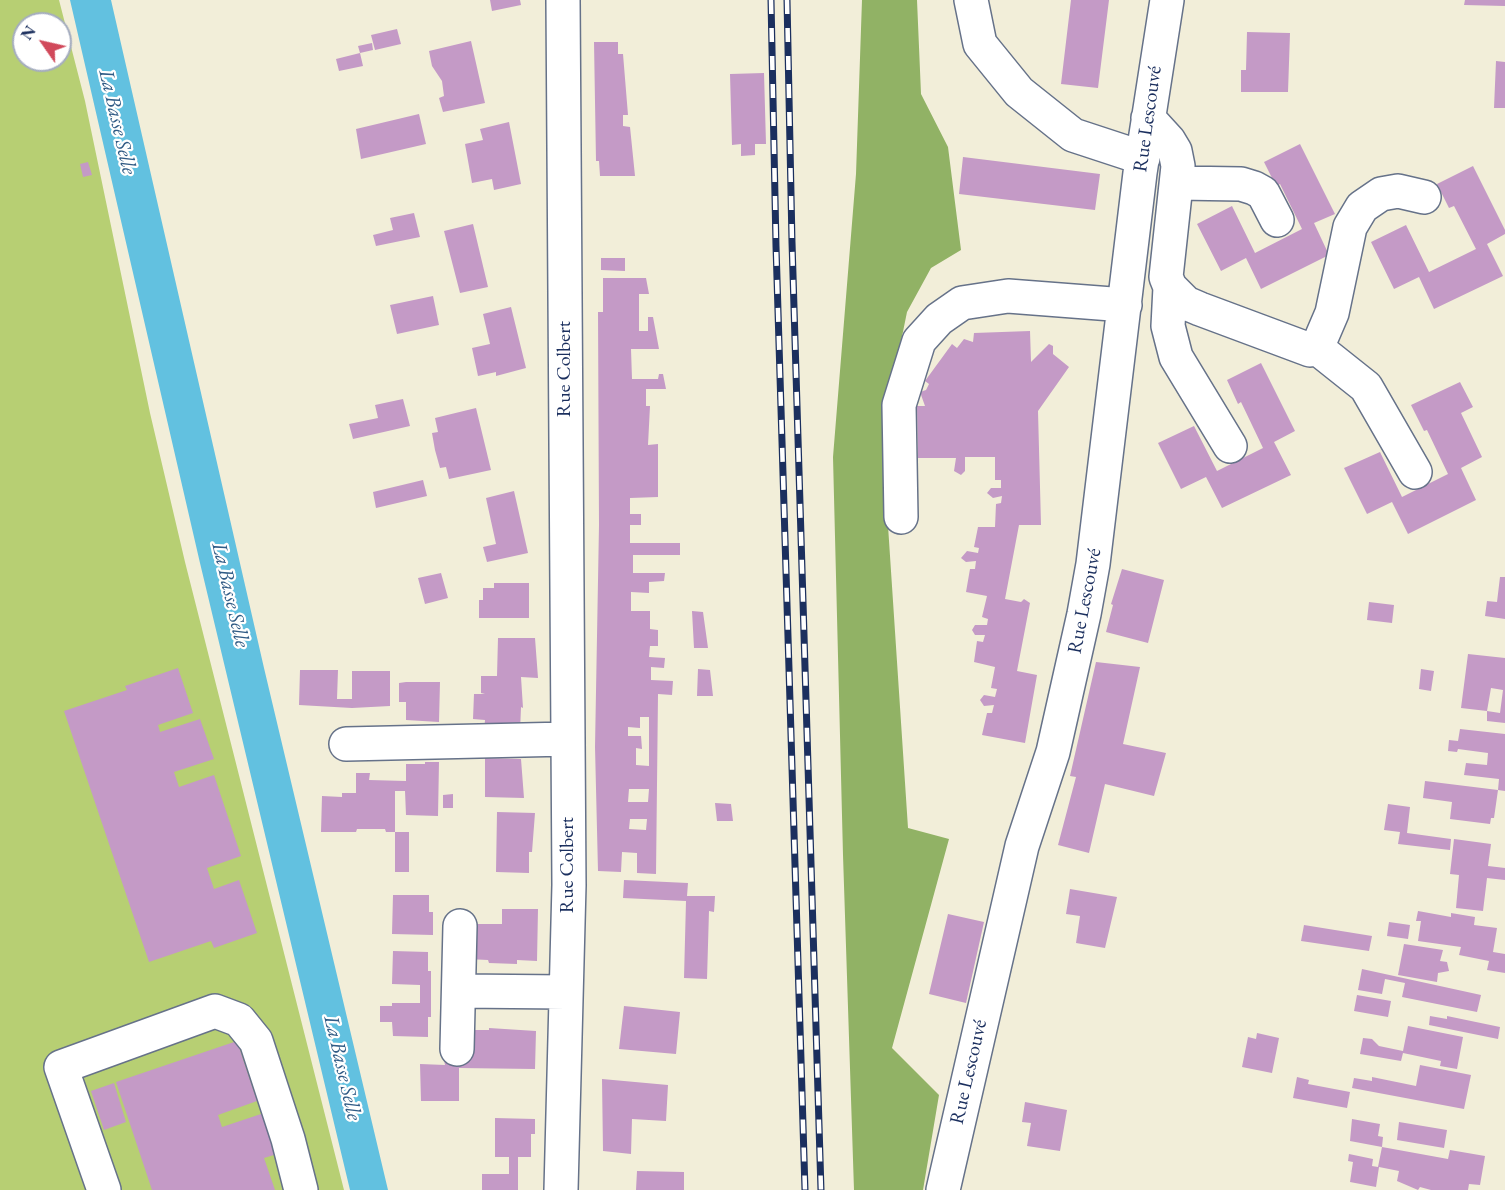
<!DOCTYPE html>
<html>
<head>
<meta charset="utf-8">
<style>
	body { margin:0 }
	#map { position:relative; width:1505px; height:1190px; overflow:hidden; background:#f2eed9; font-family:"EB Garamond",serif }
	canvas { display:block }
	.north { position:absolute; left:12px; top:12px; width:60px; height:60px; box-sizing:border-box; background:#fff; border:2px solid #a4acbf; border-radius:50%; rotate:304deg; font-size:16px; font-weight:700; line-height:24px; text-align:center; color:#1b2f5e }
	.north::after { content:''; display:block; margin:auto; width:21px; height:27px; background:#d1495b; clip-path:polygon(50% 0,100% 100%,50% 72%,0 100%) }
</style>
</head>
<body>
<div id="map">
<canvas width="1505" height="1190"></canvas>
<div class="north">N</div>
</div>
<script>
const ctx = document.querySelector('canvas').getContext('2d');
ctx.lineJoin = 'round';
function paint(path, color) { ctx.fillStyle = color; ctx.fill(path, 'evenodd'); }
const shape = rows => new Path2D(rows.map(r => 'M' + r).join(''));
function trace(path, color, width, dash) { ctx.strokeStyle = color; ctx.lineWidth = width; ctx.lineCap = dash ? 'butt' : 'round'; ctx.setLineDash(dash || []); ctx.stroke(path); }
function label(font, color, halo, rows, align = 'center') {
  ctx.font = font + ' "EB Garamond",serif'; ctx.lineWidth = 4.5; ctx.setLineDash([]); ctx.textBaseline = 'middle'; ctx.strokeStyle = halo; ctx.fillStyle = color; for (const [text, x, y, turn = 0] of rows) {
    ctx.save(); ctx.translate(x, y); ctx.rotate((+turn || 0) * Math.PI / 180); ctx.textAlign = isNaN(turn) ? turn : align; if (halo) ctx.strokeText(text, 0, 0); ctx.fillText(text, 0, 0); ctx.restore();
  }
}
const green = shape([
	[0,0,59,0,85,101,150,413,185,562,344,1190,0,1190],
	[24,24,60,24,60,60,24,60]
]);
const forest = shape([
	[862,0,917,0,921,94,948,147,961,250,931,268,907,312,882,435,908,828,949,839,892,1048,939,1095,923,1190,854,1190,843,855,833,457,856,174]
]);
const water = shape([
	[70,0,111,0,264,668,388,1190,350,1190,200,563]
]);
const building = shape([
	[490,0,520,0,521,5,492,11],
	[1071,0,1109,0,1098,88,1061,84],
	[1465,0,1505,0,1505,6,1464,5],
	[397,29,401,44,375,50,371,35],
	[1247,32,1290,33,1288,92,1241,92,1241,70,1246,70],
	[471,41,485,103,443,112,439,98,444,96,442,81,432,66,429,51],
	[594,42,618,42,618,54,623,54,628,115,623,115,623,126,630,127,635,176,600,176,599,161,596,161],
	[372,43,373,50,360,53,363,66,339,71,336,59,360,53,358,46],
	[1496,61,1505,62,1505,108,1494,108],
	[764,73,766,144,755,144,755,155,741,156,741,144,732,145,730,74],
	[419,114,426,144,361,159,356,129],
	[509,122,521,184,494,190,492,179,472,183,465,144,483,140,480,129],
	[1300,144,1335,214,1314,223,1329,255,1261,289,1246,258,1221,271,1197,224,1232,206,1255,253,1302,229,1280,184,1276,186,1264,162],
	[963,157,1100,174,1095,210,959,194],
	[88,162,92,175,83,177,80,164],
	[1473,166,1505,230,1505,234,1487,244,1503,276,1434,309,1419,277,1394,289,1371,242,1406,225,1429,272,1476,249,1454,206,1449,208,1437,184],
	[414,213,420,237,376,246,373,235,393,230,390,218],
	[473,224,488,287,460,293,444,231],
	[601,258,625,258,625,271,601,270],
	[603,278,646,278,649,294,639,294,639,331,648,331,648,317,653,317,659,349,631,349,632,379,658,379,659,374,663,374,666,389,646,389,646,406,650,406,648,445,658,444,658,497,630,498,630,514,641,514,641,525,630,525,630,543,680,543,680,555,633,555,633,573,665,573,664,581,649,582,649,593,631,592,631,611,650,611,650,629,658,630,658,646,650,646,649,657,665,658,664,668,651,667,651,680,673,681,672,695,658,694,656,874,637,873,637,853,622,852,621,872,598,871,595,747,599,525,598,312,603,312],
	[640,717,649,717,649,766,636,765,636,748,642,749,641,736,628,736,628,727,640,728],
	[629,789,649,789,648,802,628,802],
	[630,819,647,819,646,830,629,829],
	[433,296,439,325,397,334,390,305],
	[511,307,526,368,496,376,496,372,478,376,472,348,490,344,483,314],
	[1030,331,1031,362,1049,344,1053,346,1053,354,1069,367,1038,411,1041,525,1019,525,1005,599,1021,602,1024,599,1030,603,1017,671,1037,675,1025,743,982,735,987,713,992,713,994,705,984,706,980,700,984,695,995,697,997,689,991,688,995,667,974,662,977,641,983,642,985,635,975,635,972,630,975,625,987,625,988,619,982,617,987,596,966,592,970,569,975,569,976,561,966,562,961,558,967,551,978,553,979,548,974,547,978,527,995,527,996,504,1001,503,1002,496,993,498,987,493,991,488,1001,488,1001,480,995,480,995,457,965,457,965,471,961,475,954,471,956,458,918,458,917,406,925,406,920,392,926,390,929,384,925,381,952,344,957,348,964,339,973,342,974,333],
	[1261,363,1295,431,1274,442,1291,475,1222,508,1206,477,1181,489,1158,443,1194,426,1217,471,1263,448,1241,402,1238,404,1227,380],
	[1460,382,1473,407,1461,413,1482,457,1461,468,1476,500,1408,534,1392,502,1367,514,1344,468,1380,452,1402,497,1448,474,1427,430,1424,431,1411,405],
	[403,399,410,426,353,439,349,424,378,418,375,405],
	[476,408,491,470,449,479,446,467,440,468,435,450,432,433,438,432,435,418],
	[423,480,427,496,376,508,373,492],
	[514,491,528,553,487,562,483,547,496,544,486,498],
	[1122,569,1164,580,1148,643,1106,632,1113,605,1111,604],
	[441,573,448,598,425,604,418,578],
	[1500,577,1505,577,1505,619,1485,616,1487,601,1497,602],
	[494,583,529,583,529,618,479,618,479,600,483,600,483,588,494,588],
	[1369,602,1394,605,1392,623,1367,620],
	[692,611,703,612,708,648,694,648],
	[498,638,535,638,538,678,521,677,523,708,521,707,520,732,484,732,485,720,473,719,474,694,485,694,481,693,481,676,497,676],
	[1468,654,1505,658,1505,723,1487,721,1487,711,1500,713,1503,690,1491,688,1487,711,1461,708],
	[1096,662,1140,667,1123,744,1166,753,1154,796,1105,784,1089,853,1058,845,1076,777,1070,776],
	[178,668,193,713,158,725,160,732,200,719,214,759,174,772,179,787,214,775,241,856,207,868,214,889,239,880,257,933,214,948,211,941,149,962,64,711,127,690,125,686],
	[698,669,710,670,713,696,697,696],
	[1421,669,1434,671,1431,691,1419,689],
	[300,670,338,670,337,699,352,699,352,671,390,671,390,706,352,708,299,705],
	[406,682,440,682,439,722,406,720,406,702,399,702,399,683],
	[1460,729,1505,734,1505,791,1498,790,1494,818,1491,818,1490,824,1450,819,1452,802,1423,798,1425,781,1498,790,1499,779,1464,775,1466,763,1487,765,1488,753,1458,749,1457,752,1448,751,1449,740,1458,741],
	[485,758,521,759,524,798,485,797],
	[425,762,439,762,438,816,406,815,405,791,395,791,395,832,409,832,409,872,395,872,395,832,386,832,385,829,357,829,356,832,321,832,322,796,342,797,342,793,356,793,356,773,370,773,369,780,406,781,406,764,425,764],
	[453,794,453,808,443,808,443,795],
	[715,803,731,804,733,821,717,821],
	[1388,804,1410,807,1407,833,1451,839,1450,850,1398,844,1400,832,1384,830],
	[497,812,535,813,532,852,529,852,529,873,496,872],
	[1454,839,1491,844,1488,866,1505,868,1505,880,1487,878,1483,911,1456,908,1459,875,1450,874],
	[624,880,688,883,687,896,715,896,714,912,709,911,707,979,684,978,686,901,623,898],
	[1070,889,1117,897,1105,948,1076,943,1080,916,1066,914],
	[393,895,429,895,429,912,433,912,433,935,392,934],
	[502,909,538,909,537,961,517,960,517,964,489,963,488,960,467,959,468,924,502,924],
	[1418,911,1451,917,1451,913,1475,917,1474,925,1497,928,1493,952,1505,954,1505,973,1487,970,1489,961,1459,955,1461,947,1418,941,1421,921,1416,921],
	[948,914,984,922,966,1003,929,994],
	[1389,922,1410,925,1408,939,1387,936],
	[1304,925,1372,936,1369,951,1301,941],
	[1404,944,1443,950,1440,961,1447,962,1449,971,1438,973,1437,982,1398,975],
	[393,951,428,952,428,971,431,971,431,1017,428,1017,428,1037,393,1036,392,1022,380,1022,380,1006,392,1006,392,1003,420,1003,420,985,392,984],
	[1362,969,1481,995,1477,1012,1402,997,1405,983,1385,979,1382,994,1358,990],
	[1357,995,1391,1001,1388,1017,1354,1011],
	[624,1006,680,1012,676,1054,619,1049],
	[1430,1016,1447,1019,1447,1016,1500,1027,1498,1039,1429,1025],
	[1408,1026,1463,1037,1457,1069,1440,1066,1441,1061,1403,1053,1401,1061,1360,1054,1363,1038,1372,1039,1379,1046,1403,1051],
	[489,1028,536,1031,535,1069,459,1068,459,1101,421,1101,420,1064,445,1065,444,1060,467,1061,467,1030,489,1030],
	[1257,1033,1279,1038,1272,1073,1242,1067,1248,1037,1256,1039],
	[237,1041,257,1101,218,1115,222,1127,270,1111,284,1152,264,1158,275,1190,152,1190,116,1082],
	[1420,1065,1471,1075,1464,1109,1352,1088,1354,1078,1372,1081,1372,1077,1416,1086],
	[1297,1077,1309,1080,1308,1084,1350,1092,1347,1108,1293,1098],
	[602,1079,668,1085,666,1121,632,1119,631,1154,603,1151],
	[114,1083,126,1122,104,1130,91,1091],
	[1025,1102,1067,1110,1060,1151,1027,1146,1031,1123,1022,1122],
	[495,1118,535,1119,535,1134,531,1134,531,1157,518,1157,518,1190,482,1190,482,1174,509,1174,509,1157,495,1157],
	[1352,1119,1380,1124,1378,1136,1383,1137,1382,1147,1448,1159,1450,1150,1485,1156,1480,1185,1469,1184,1468,1190,1431,1190,1420,1187,1418,1190,1397,1181,1399,1171,1379,1167,1376,1187,1350,1182,1353,1162,1348,1161,1349,1154,1373,1159,1372,1166,1378,1167,1382,1147,1350,1141],
	[1399,1122,1447,1130,1444,1148,1397,1140],
	[637,1171,684,1172,684,1190,636,1190]
]);
const minor = shape([
	[971,0,980,44,1019,92,1073,135,1143,158],
	[1148,118,1169,141,1175,151,1178,166,1166,277,1170,287,1186,303,1200,309,1310,350,1317,348],
	[1178,183,1241,184,1254,188,1263,193,1277,220],
	[1170,287,1168,326,1176,357,1230,446],
	[1317,348,1332,313,1350,227,1362,207,1381,194,1398,191,1424,197],
	[1317,348,1366,387,1415,472],
	[901,517,899,405,919,341,939,319,962,303,1008,296,1125,305],
	[346,744,568,739],
	[459,991,566,992],
	[457,1049,460,926],
	[104,1190,61,1067,215,1011,239,1020,256,1041,288,1139,301,1190],
	[561,1190,569,885,563,0],
	[943,1190,1022,846,1053,752,1084,614,1093,564,1140,173,1167,0]
]);
const rail = shape([
	[771,0,776,246,805,1190],
	[787,0,792,242,821,1190]
]);
const streetNames = [
	["Rue Lescouvé",1148,119,-82],
	["Rue Colbert",565,369,-90],
	["Rue Lescouvé",1085,601,-79],
	["Rue Colbert",568,865,-90],
	["Rue Lescouvé",969,1072,-77]
];
const waterNames = [
	["La Basse Selle",117,122,77],
	["La Basse Selle",230,595,77],
	["La Basse Selle",342,1068,77]
];
paint(green, '#b7cf73');
paint(forest, '#91b265');
paint(water, '#62c1e0');
paint(building, '#c49ac6');
trace(minor, '#667289', 36);
trace(minor, '#fff', 33);
trace(rail, '#1b2f5e', 7);
trace(rail, '#fff', 4.5, [14]);
label('20px', '#1b2f5e', '#fff', streetNames);
label('italic 21px', '#305b85', '#fff', waterNames);
</script>
</body>
</html>
